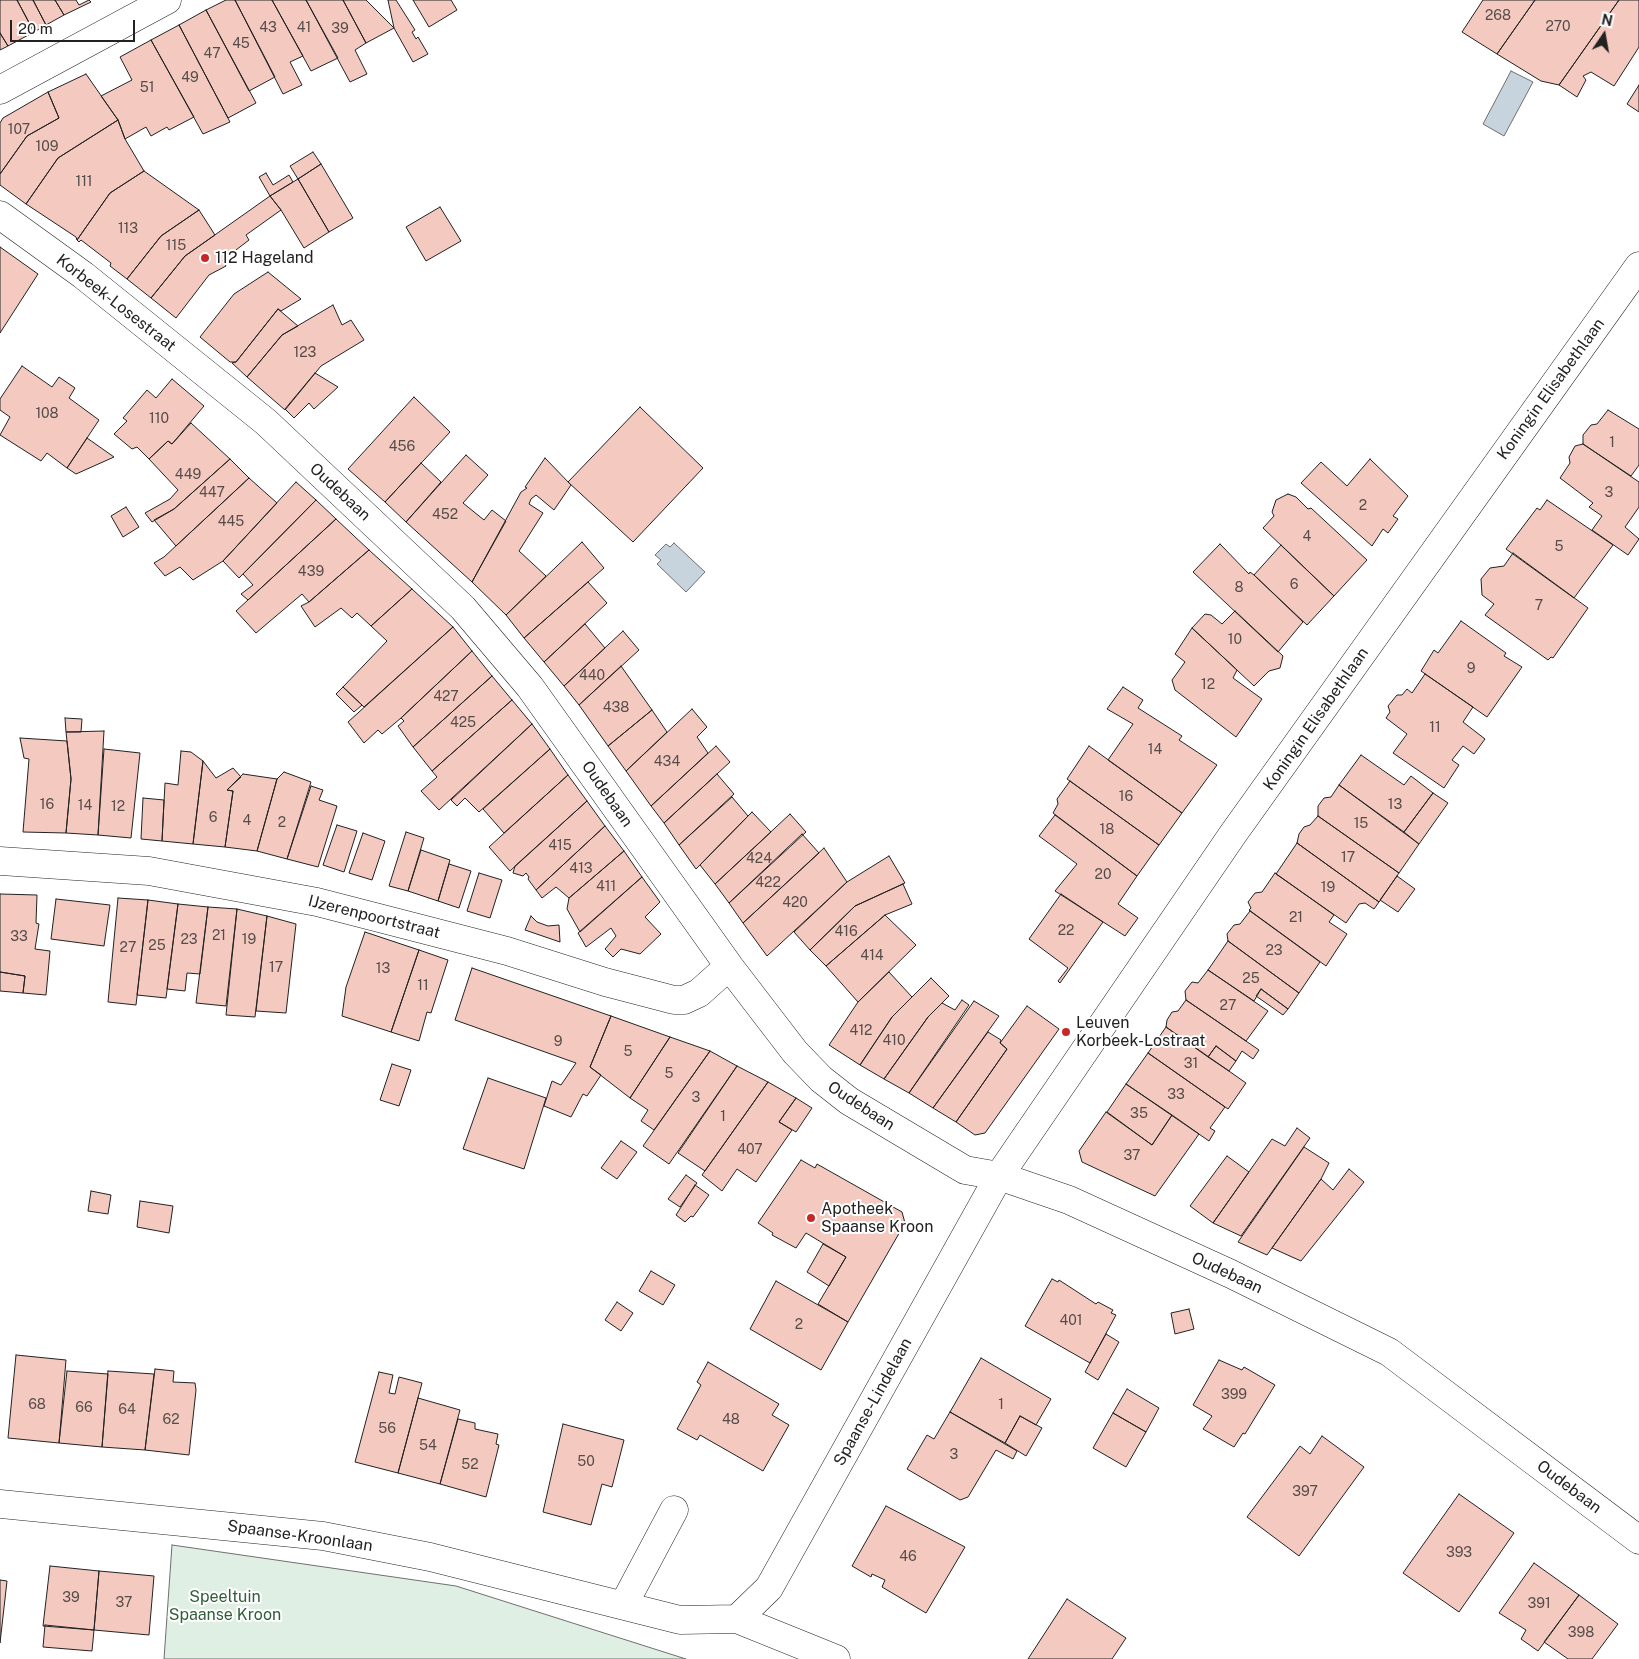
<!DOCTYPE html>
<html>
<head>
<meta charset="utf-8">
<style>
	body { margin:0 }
	#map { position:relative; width:1639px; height:1659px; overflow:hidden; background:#fff; font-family:"Public Sans",sans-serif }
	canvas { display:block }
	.north { position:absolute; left:1579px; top:10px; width:50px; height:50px; -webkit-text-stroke:4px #fff; paint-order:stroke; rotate:12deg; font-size:14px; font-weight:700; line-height:20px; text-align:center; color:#222 }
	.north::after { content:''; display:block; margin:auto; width:18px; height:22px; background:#222; clip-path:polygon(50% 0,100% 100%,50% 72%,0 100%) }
	.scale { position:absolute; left:10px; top:20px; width:125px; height:22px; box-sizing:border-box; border:2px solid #222; border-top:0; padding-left:6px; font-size:15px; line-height:18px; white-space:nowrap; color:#222; -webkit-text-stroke:4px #fff; paint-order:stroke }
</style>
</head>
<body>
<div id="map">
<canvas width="1639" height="1659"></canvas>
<div class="north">N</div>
<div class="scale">20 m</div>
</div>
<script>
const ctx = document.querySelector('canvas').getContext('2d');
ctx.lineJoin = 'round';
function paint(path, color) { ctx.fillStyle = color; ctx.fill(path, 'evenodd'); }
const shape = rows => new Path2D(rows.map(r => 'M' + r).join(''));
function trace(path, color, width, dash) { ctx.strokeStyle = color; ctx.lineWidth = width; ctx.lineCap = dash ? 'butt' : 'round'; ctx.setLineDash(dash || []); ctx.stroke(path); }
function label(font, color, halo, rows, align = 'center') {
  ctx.font = font + ' "Public Sans",sans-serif'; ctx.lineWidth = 4; ctx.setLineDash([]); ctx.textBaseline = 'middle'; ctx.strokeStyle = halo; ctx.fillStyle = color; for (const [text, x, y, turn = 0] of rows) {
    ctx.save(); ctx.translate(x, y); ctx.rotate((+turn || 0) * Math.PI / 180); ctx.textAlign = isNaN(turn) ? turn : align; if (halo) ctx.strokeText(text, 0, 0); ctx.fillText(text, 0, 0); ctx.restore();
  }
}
const green = shape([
	[172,1545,456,1586,686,1659,164,1659,172,1545]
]);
const water = shape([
	[1511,71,1533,82,1504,136,1483,124,1511,71],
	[674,543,705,572,686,592,657,564,661,560,655,555,666,544,670,547,674,543]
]);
const building = shape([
	[0,0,17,0,34,32,8,46,0,33,0,0],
	[17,0,33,0,46,25,34,32,17,0],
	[33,0,55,0,64,15,46,25,33,0],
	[55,0,76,0,79,5,89,0,91,2,64,15,55,0],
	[226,0,235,0,275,77,249,91,206,10,226,0],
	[235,0,272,0,303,56,290,62,302,85,283,94,235,0],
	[272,0,306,0,338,58,311,71,272,0],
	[306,0,343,0,366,43,355,50,367,74,350,82,306,0],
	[343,0,366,0,394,28,366,43,343,0],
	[388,0,396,0,415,30,412,32,416,39,418,37,428,54,413,62,394,28,388,0],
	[413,0,451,0,457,10,429,27,413,0],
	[1483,0,1535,0,1497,54,1462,32,1483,0],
	[1535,0,1619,0,1559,85,1541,81,1497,54,1535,0],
	[1619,0,1639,0,1639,47,1614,86,1591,72,1583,76,1586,80,1577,97,1559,85,1619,0],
	[206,10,256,103,228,118,179,25,206,10],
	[179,25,230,122,203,134,151,40,179,25],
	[0,33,8,46,0,50,0,33],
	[151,40,194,117,169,130,167,127,151,136,146,127,125,139,118,120,101,96,132,80,120,57,151,40],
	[86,74,118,120,58,158,26,204,0,185,0,174,27,136,59,118,48,92,86,74],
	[1639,85,1639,112,1627,104,1639,85],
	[48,92,59,118,27,136,0,174,0,123,3,118,48,92],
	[118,120,125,139,144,171,110,193,77,240,76,237,26,204,58,158,118,120],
	[313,152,321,164,298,179,290,166,313,152],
	[321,164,353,218,329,232,298,179,321,164],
	[144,171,199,210,161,236,127,279,110,266,111,263,81,240,79,242,77,240,110,193,144,171],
	[266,173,273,185,289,175,293,182,270,196,259,177,266,173],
	[298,179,329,232,304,248,281,210,270,196,298,179],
	[270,196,281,210,246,235,249,240,223,260,226,266,209,275,176,318,151,298,185,256,270,196],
	[440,207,461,241,426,261,406,227,440,207],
	[199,210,215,235,185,256,151,298,127,279,161,236,199,210],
	[0,247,38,274,0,333,0,247],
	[268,272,301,299,281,311,278,309,236,362,230,362,200,337,234,294,268,272],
	[333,305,342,325,351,320,364,340,321,366,285,410,247,377,282,335,333,305],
	[278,309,298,326,282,335,247,377,232,363,236,362,278,309],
	[22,366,52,387,59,377,75,388,69,398,99,420,67,468,47,453,41,461,0,435,10,417,0,410,0,399,22,366],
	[315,373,338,387,314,409,309,403,294,418,285,409,315,373],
	[172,379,204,406,172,444,168,441,149,459,137,447,132,449,114,434,127,421,123,418,147,390,156,398,172,379],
	[414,397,450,432,385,502,348,469,414,397],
	[640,407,703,468,633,542,568,482,640,407],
	[1608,410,1639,429,1639,465,1631,476,1583,444,1583,435,1591,425,1597,424,1608,410],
	[191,423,230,459,174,509,152,522,145,513,170,499,178,490,149,459,168,441,172,444,191,423],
	[87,438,114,457,76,474,67,468,87,438],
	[1583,444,1639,482,1639,507,1625,527,1639,539,1628,555,1592,530,1602,516,1589,507,1593,503,1560,478,1570,463,1569,457,1575,446,1583,444],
	[466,455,488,475,463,503,484,520,492,510,506,521,472,582,406,522,466,455],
	[545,458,571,485,554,510,536,495,531,499,529,504,543,513,519,551,546,576,506,615,472,582,521,492,527,488,525,487,545,458],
	[230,459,249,478,176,546,154,520,174,509,230,459],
	[1370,459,1408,496,1393,516,1398,519,1388,533,1383,529,1372,546,1301,483,1321,462,1347,486,1370,459],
	[421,463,441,482,406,522,385,502,421,463],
	[249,478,277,503,223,561,193,580,180,567,165,576,154,563,164,557,249,478],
	[296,482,316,500,239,578,223,561,296,482],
	[1288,494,1296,497,1308,509,1311,508,1367,560,1334,596,1263,528,1274,516,1272,512,1276,500,1288,494],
	[316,500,336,519,248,600,241,594,253,585,243,574,316,500],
	[1547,500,1613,545,1574,598,1506,549,1537,508,1540,510,1547,500],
	[126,507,139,527,123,537,111,516,126,507],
	[336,519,369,550,309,602,302,594,256,633,236,611,336,519],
	[582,542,604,568,524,638,506,615,582,542],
	[1220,544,1249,574,1250,572,1254,575,1303,622,1278,652,1193,572,1220,544],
	[1281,545,1334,596,1307,625,1254,575,1281,545],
	[369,550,412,589,371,626,357,613,352,618,341,608,315,627,301,606,309,602,369,550],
	[1513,553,1588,608,1553,658,1551,657,1548,660,1485,615,1494,604,1482,595,1481,579,1490,568,1504,566,1513,553],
	[588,582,607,603,544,662,524,638,588,582],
	[412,589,453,627,364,707,343,687,387,641,371,626,412,589],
	[1235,611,1283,656,1280,668,1269,671,1254,686,1192,628,1205,614,1211,615,1222,624,1235,611],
	[1461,621,1506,653,1504,656,1522,667,1487,717,1421,671,1434,650,1438,653,1461,621],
	[585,624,605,648,564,686,544,662,585,624],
	[453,627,472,651,401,718,382,734,378,730,364,743,348,722,453,627],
	[1192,628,1237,670,1233,678,1262,699,1236,737,1175,690,1172,680,1185,662,1175,654,1192,628],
	[623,631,639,650,579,705,564,686,623,631],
	[472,651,492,676,413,747,398,726,404,721,401,718,472,651],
	[621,666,652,710,608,746,579,705,621,666],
	[1425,674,1473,707,1463,722,1485,739,1474,754,1463,746,1452,760,1459,765,1444,788,1393,753,1407,734,1386,718,1390,712,1388,706,1397,695,1402,695,1407,689,1412,693,1425,674],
	[492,676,512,700,432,771,413,747,492,676],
	[343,687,362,705,354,712,336,694,343,687],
	[1123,687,1143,700,1138,708,1182,736,1179,740,1217,765,1182,813,1108,760,1133,724,1107,709,1123,687],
	[512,700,532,724,439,810,421,791,437,777,432,771,512,700],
	[692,709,707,727,697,737,708,753,651,806,626,771,692,709],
	[652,710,667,732,626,771,608,746,652,710],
	[65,718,82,719,81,732,66,732,65,718],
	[532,724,550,749,479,812,465,798,457,806,451,800,532,724],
	[104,731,98,835,66,833,71,779,66,732,104,731],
	[20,738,67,741,71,779,66,833,23,832,29,759,24,758,20,738],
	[716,746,730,762,664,823,651,806,716,746],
	[1089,746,1182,813,1159,845,1067,779,1089,746],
	[104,749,140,753,131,838,98,835,104,749],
	[550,749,568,775,504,833,483,809,550,749],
	[181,751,191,752,203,761,193,844,162,841,165,783,178,785,181,751],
	[1361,755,1404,785,1411,776,1433,793,1404,832,1339,785,1361,755],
	[203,761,216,778,233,768,241,777,227,790,233,791,225,847,193,844,203,761],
	[284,772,311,782,287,859,257,851,277,779,284,772],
	[243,774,277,779,257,851,225,847,233,791,227,790,243,774],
	[717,774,734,794,679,845,664,823,717,774],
	[568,775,587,801,510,871,489,847,568,775],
	[1070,781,1159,845,1137,876,1053,813,1058,804,1057,799,1070,781],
	[1339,785,1419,844,1399,873,1318,816,1318,806,1324,798,1331,797,1339,785],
	[311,786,323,790,319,800,337,806,318,867,287,859,311,786],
	[1433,793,1448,803,1419,844,1404,832,1433,793],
	[732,797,748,816,696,869,679,845,732,797],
	[143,798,164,800,162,841,141,839,143,798],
	[587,801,605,826,536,890,528,879,529,877,526,873,523,876,513,873,515,866,587,801],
	[752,812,771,832,715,884,700,865,752,812],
	[790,814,806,832,729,903,715,884,790,814],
	[1055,815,1137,876,1118,904,1138,918,1125,936,1055,891,1077,864,1039,836,1055,815],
	[1318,816,1399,873,1379,902,1297,843,1299,834,1304,827,1310,825,1318,816],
	[337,825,357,831,344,872,323,865,337,825],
	[605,826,624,851,569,898,556,887,542,898,536,890,605,826],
	[406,832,424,838,408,891,389,886,406,832],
	[363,833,385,841,372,880,349,873,363,833],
	[802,834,819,853,743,923,729,903,802,834],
	[1297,843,1379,902,1374,909,1365,903,1359,904,1346,923,1276,874,1297,843],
	[824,848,847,882,767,956,743,923,824,848],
	[421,850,450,860,438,901,408,891,421,850],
	[624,851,642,877,580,932,567,909,569,898,624,851],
	[889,856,905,883,855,906,810,950,794,932,847,882,889,856],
	[449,864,471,871,459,908,438,901,449,864],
	[479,873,502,880,490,918,467,911,479,873],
	[1275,873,1334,915,1329,922,1347,934,1326,966,1249,910,1251,908,1248,902,1255,893,1262,892,1275,873],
	[1397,876,1415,889,1398,912,1380,900,1397,876],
	[642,877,660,902,645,917,661,934,640,954,621,949,613,957,605,949,616,936,611,928,586,947,578,933,642,877],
	[903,884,912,904,885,915,826,966,810,950,855,906,903,884],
	[0,894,37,895,36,923,39,924,35,949,50,951,46,995,23,993,25,976,0,972,0,894],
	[1061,894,1103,922,1060,983,1058,981,1068,968,1029,939,1061,894],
	[118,898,148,900,136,1005,108,1002,118,898],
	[56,899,110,905,104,946,51,939,56,899],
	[148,900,178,904,166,998,137,995,148,900],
	[178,904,208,907,200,974,187,973,185,991,167,989,178,904],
	[208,907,237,909,226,1006,196,1003,208,907],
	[237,909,267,916,255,1017,226,1015,237,909],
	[1250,911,1320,962,1299,993,1228,941,1227,934,1234,925,1240,924,1250,911],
	[885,915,916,945,858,1002,826,966,885,915],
	[267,916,296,924,286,1013,256,1011,267,916],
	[531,916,537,922,548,926,559,925,560,942,525,930,531,916],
	[365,932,419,950,391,1032,342,1016,346,987,365,932],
	[1228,941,1299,993,1288,1009,1261,989,1254,1001,1208,970,1228,941],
	[419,950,448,960,431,1013,427,1012,419,1041,391,1032,419,950],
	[472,968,611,1016,590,1067,601,1075,587,1096,583,1094,571,1117,544,1106,552,1081,561,1085,576,1063,455,1020,472,968],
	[1208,970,1268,1011,1246,1041,1186,1000,1185,991,1192,982,1198,983,1208,970],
	[0,972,25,976,23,993,0,991,0,972],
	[889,972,912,997,892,1017,860,1065,829,1045,858,1002,889,972],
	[931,978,949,996,928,1017,884,1079,860,1065,892,1017,931,978],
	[1261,989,1288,1009,1283,1015,1256,996,1261,989],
	[962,1000,969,1005,909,1093,884,1079,928,1017,942,1003,955,1010,962,1000],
	[1186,1000,1259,1050,1253,1059,1242,1051,1236,1061,1216,1046,1208,1057,1166,1027,1167,1020,1172,1012,1178,1011,1186,1000],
	[974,1001,999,1016,933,1108,909,1093,974,1001],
	[1027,1006,1059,1029,985,1133,975,1135,956,1122,1007,1049,1000,1043,1027,1006],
	[611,1016,670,1037,630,1098,590,1067,611,1016],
	[1166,1027,1246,1083,1228,1109,1148,1053,1166,1027],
	[988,1032,1001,1040,1000,1043,1007,1049,956,1122,933,1108,988,1032],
	[670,1037,710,1051,654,1130,641,1121,648,1110,630,1098,670,1037],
	[1216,1046,1236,1061,1229,1071,1208,1057,1216,1046],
	[710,1051,737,1066,669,1164,643,1146,710,1051],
	[1148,1053,1225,1107,1210,1128,1215,1131,1209,1141,1126,1084,1148,1053],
	[392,1064,411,1070,399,1106,380,1100,392,1064],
	[737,1066,768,1082,705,1171,678,1153,737,1066],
	[488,1078,546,1098,524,1169,463,1149,488,1078],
	[768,1082,796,1098,779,1122,792,1130,756,1182,737,1169,722,1191,702,1175,768,1082],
	[1126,1084,1172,1115,1152,1145,1107,1112,1126,1084],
	[796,1098,812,1108,796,1132,779,1122,796,1098],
	[1106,1112,1152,1145,1172,1115,1199,1134,1155,1196,1082,1162,1079,1151,1106,1112],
	[1297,1128,1310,1138,1241,1236,1213,1223,1272,1139,1285,1146,1297,1128],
	[621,1141,637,1152,617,1179,601,1168,621,1141],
	[1304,1147,1329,1163,1321,1179,1267,1255,1238,1242,1304,1147],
	[1227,1156,1249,1172,1213,1223,1190,1206,1227,1156],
	[801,1160,815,1168,817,1164,902,1212,905,1223,848,1322,818,1304,846,1257,806,1233,796,1248,772,1235,773,1233,758,1223,801,1160],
	[1349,1169,1364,1182,1301,1261,1272,1248,1321,1179,1333,1190,1349,1169],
	[686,1175,697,1183,680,1207,668,1199,686,1175],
	[695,1185,709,1195,693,1217,691,1216,685,1222,676,1215,695,1185],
	[91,1191,111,1195,108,1214,88,1211,91,1191],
	[140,1201,173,1206,169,1233,137,1227,140,1201],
	[823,1244,846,1257,829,1286,807,1272,823,1244],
	[651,1271,675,1285,663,1305,639,1291,651,1271],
	[1052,1279,1058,1282,1059,1280,1096,1304,1098,1302,1113,1310,1111,1313,1116,1315,1090,1363,1025,1326,1052,1279],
	[776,1281,848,1322,821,1370,750,1329,776,1281],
	[617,1302,633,1313,621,1331,605,1320,617,1302],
	[1189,1309,1194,1329,1175,1334,1171,1313,1189,1309],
	[1106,1334,1119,1342,1098,1380,1085,1372,1106,1334],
	[16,1355,66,1360,59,1443,8,1438,16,1355],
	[981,1358,1051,1399,1036,1425,1020,1416,1005,1443,950,1412,981,1358],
	[1219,1360,1242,1370,1244,1367,1275,1385,1245,1434,1243,1433,1234,1447,1203,1429,1212,1416,1193,1405,1219,1360],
	[708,1362,779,1404,772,1415,789,1425,763,1471,700,1435,697,1440,677,1429,701,1385,697,1382,708,1362],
	[155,1369,174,1371,173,1382,195,1383,196,1390,189,1455,145,1450,155,1369],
	[67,1371,108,1374,102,1447,59,1443,67,1371],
	[108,1371,154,1374,145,1450,102,1447,108,1371],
	[379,1372,393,1375,389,1393,395,1394,399,1377,422,1383,398,1473,355,1462,379,1372],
	[1127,1389,1159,1408,1146,1432,1113,1413,1127,1389],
	[418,1398,460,1410,440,1484,398,1473,418,1398],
	[950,1412,1017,1451,1013,1459,996,1450,968,1497,960,1500,907,1469,927,1435,934,1439,950,1412],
	[1113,1413,1146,1432,1126,1467,1093,1448,1113,1413],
	[1020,1416,1042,1428,1026,1456,1005,1443,1020,1416],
	[458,1419,475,1423,475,1429,498,1434,496,1444,499,1445,486,1497,440,1484,458,1419],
	[563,1424,624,1440,612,1487,602,1484,591,1525,543,1512,563,1424],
	[1322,1436,1364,1467,1299,1556,1247,1517,1300,1446,1310,1454,1322,1436],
	[1459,1494,1514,1533,1459,1612,1403,1573,1459,1494],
	[886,1506,965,1547,926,1613,882,1587,885,1580,872,1574,871,1577,852,1566,886,1506],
	[1534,1563,1579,1595,1538,1651,1521,1639,1526,1630,1499,1613,1534,1563],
	[50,1566,99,1571,94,1630,43,1626,50,1566],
	[99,1571,154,1576,149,1635,94,1630,99,1571],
	[0,1580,7,1581,0,1643,0,1580],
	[1579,1595,1618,1624,1592,1659,1568,1659,1544,1642,1579,1595],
	[1067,1599,1126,1638,1112,1659,1028,1659,1067,1599],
	[45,1625,94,1630,92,1651,43,1647,45,1625]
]);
const street = shape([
	[0,90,167,0],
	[0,215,83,275,266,422,463,608,530,687,729,966,795,1052,821,1079,849,1101,965,1170,999,1176,1069,1200,1231,1274,1389,1352,1639,1540],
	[0,861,149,871,317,902,507,951,605,982,674,1000,684,1000,699,993,729,966],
	[0,1504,323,1536,430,1557,680,1620,737,1619,836,1659],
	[624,1604,674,1510],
	[737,1619,769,1588,999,1176,1233,834,1639,266]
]);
const markers = [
	[205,258,5,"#c62828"],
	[1066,1032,5,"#c62828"],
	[811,1218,5,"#c62828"]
];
const numberNames = [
	["268",1498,16],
	["270",1558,27],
	["43",268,28],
	["41",304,28],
	["39",340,29],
	["45",241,44],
	["47",212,54],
	["49",190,78],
	["51",147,88],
	["107",19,130],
	["109",47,147],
	["111",84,182],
	["113",128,229],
	["115",176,246],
	["123",305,353],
	["108",47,414],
	["110",159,419],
	["1",1612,443],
	["456",402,447],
	["449",188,475],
	["447",212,493],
	["3",1609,493],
	["2",1363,506],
	["452",445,515],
	["445",231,522],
	["4",1307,537],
	["5",1559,547],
	["439",311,572],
	["6",1294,585],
	["8",1239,588],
	["7",1539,606],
	["10",1235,640],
	["9",1471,669],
	["440",592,676],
	["12",1208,685],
	["427",446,697],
	["438",616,708],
	["425",463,723],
	["11",1435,728],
	["14",1155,750],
	["434",667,762],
	["16",1126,797],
	["16",47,805],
	["13",1395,805],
	["14",85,806],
	["12",118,807],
	["6",213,818],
	["4",247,821],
	["2",282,823],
	["15",1361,824],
	["18",1107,830],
	["415",560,846],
	["17",1348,858],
	["424",759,859],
	["413",581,869],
	["20",1103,875],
	["422",768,883],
	["411",606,887],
	["19",1328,888],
	["420",795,903],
	["21",1296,918],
	["22",1066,931],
	["416",846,932],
	["21",219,936],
	["33",19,937],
	["23",189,940],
	["19",249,940],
	["25",157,946],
	["27",128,948],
	["23",1274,951],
	["414",872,956],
	["17",276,968],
	["13",383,969],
	["25",1251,979],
	["11",423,986],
	["27",1228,1006],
	["412",861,1031],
	["410",894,1041],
	["9",558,1042],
	["5",628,1052],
	["31",1191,1064],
	["5",669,1074],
	["33",1176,1095],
	["3",696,1098],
	["35",1139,1114],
	["1",723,1117],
	["407",750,1150],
	["37",1132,1156],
	["401",1071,1321],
	["2",799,1325],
	["399",1234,1395],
	["68",37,1405],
	["1",1001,1405],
	["66",84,1408],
	["64",127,1410],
	["62",171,1420],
	["48",731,1420],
	["56",387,1429],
	["54",428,1446],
	["3",954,1455],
	["50",586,1462],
	["52",470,1465],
	["397",1305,1492],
	["393",1459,1553],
	["46",908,1557],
	["39",71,1598],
	["37",124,1603],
	["391",1539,1604],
	["398",1581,1633]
];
const poiNames = [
	["112 Hageland",215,258],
	["Leuven",1076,1023],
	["Korbeek-Lostraat",1076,1041],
	["Apotheek",821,1209],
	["Spaanse Kroon",821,1227]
];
const streetNames = [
	["Korbeek-Losestraat",116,303,38],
	["Koningin Elisabethlaan",1551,389,-54],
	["Oudebaan",340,492,43],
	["Koningin Elisabethlaan",1316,719,-55],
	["Oudebaan",607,794,55],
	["IJzerenpoortstraat",374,917,14],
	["Oudebaan",861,1106,33],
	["Oudebaan",1227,1273,25],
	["Spaanse-Lindelaan",873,1402,-61],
	["Oudebaan",1569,1487,37],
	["Spaanse-Kroonlaan",300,1536,8]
];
const parkNames = [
	["Speeltuin",225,1597],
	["Spaanse Kroon",225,1615]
];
paint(green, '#e0efe3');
trace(green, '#6f6f6f', 1);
paint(water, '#c7d3dd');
trace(water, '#6f6f6f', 1);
paint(building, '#f3c9c0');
trace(building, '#222', 1);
trace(street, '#222', 29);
trace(street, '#fff', 28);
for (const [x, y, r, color] of markers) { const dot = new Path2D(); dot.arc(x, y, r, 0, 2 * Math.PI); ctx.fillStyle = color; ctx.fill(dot); trace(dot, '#fff', 2); }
label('14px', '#564c4a', null, numberNames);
label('16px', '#222', '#fff', poiNames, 'left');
label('16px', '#222', '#fff', streetNames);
label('16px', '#2f5e38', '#fff', parkNames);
</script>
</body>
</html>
